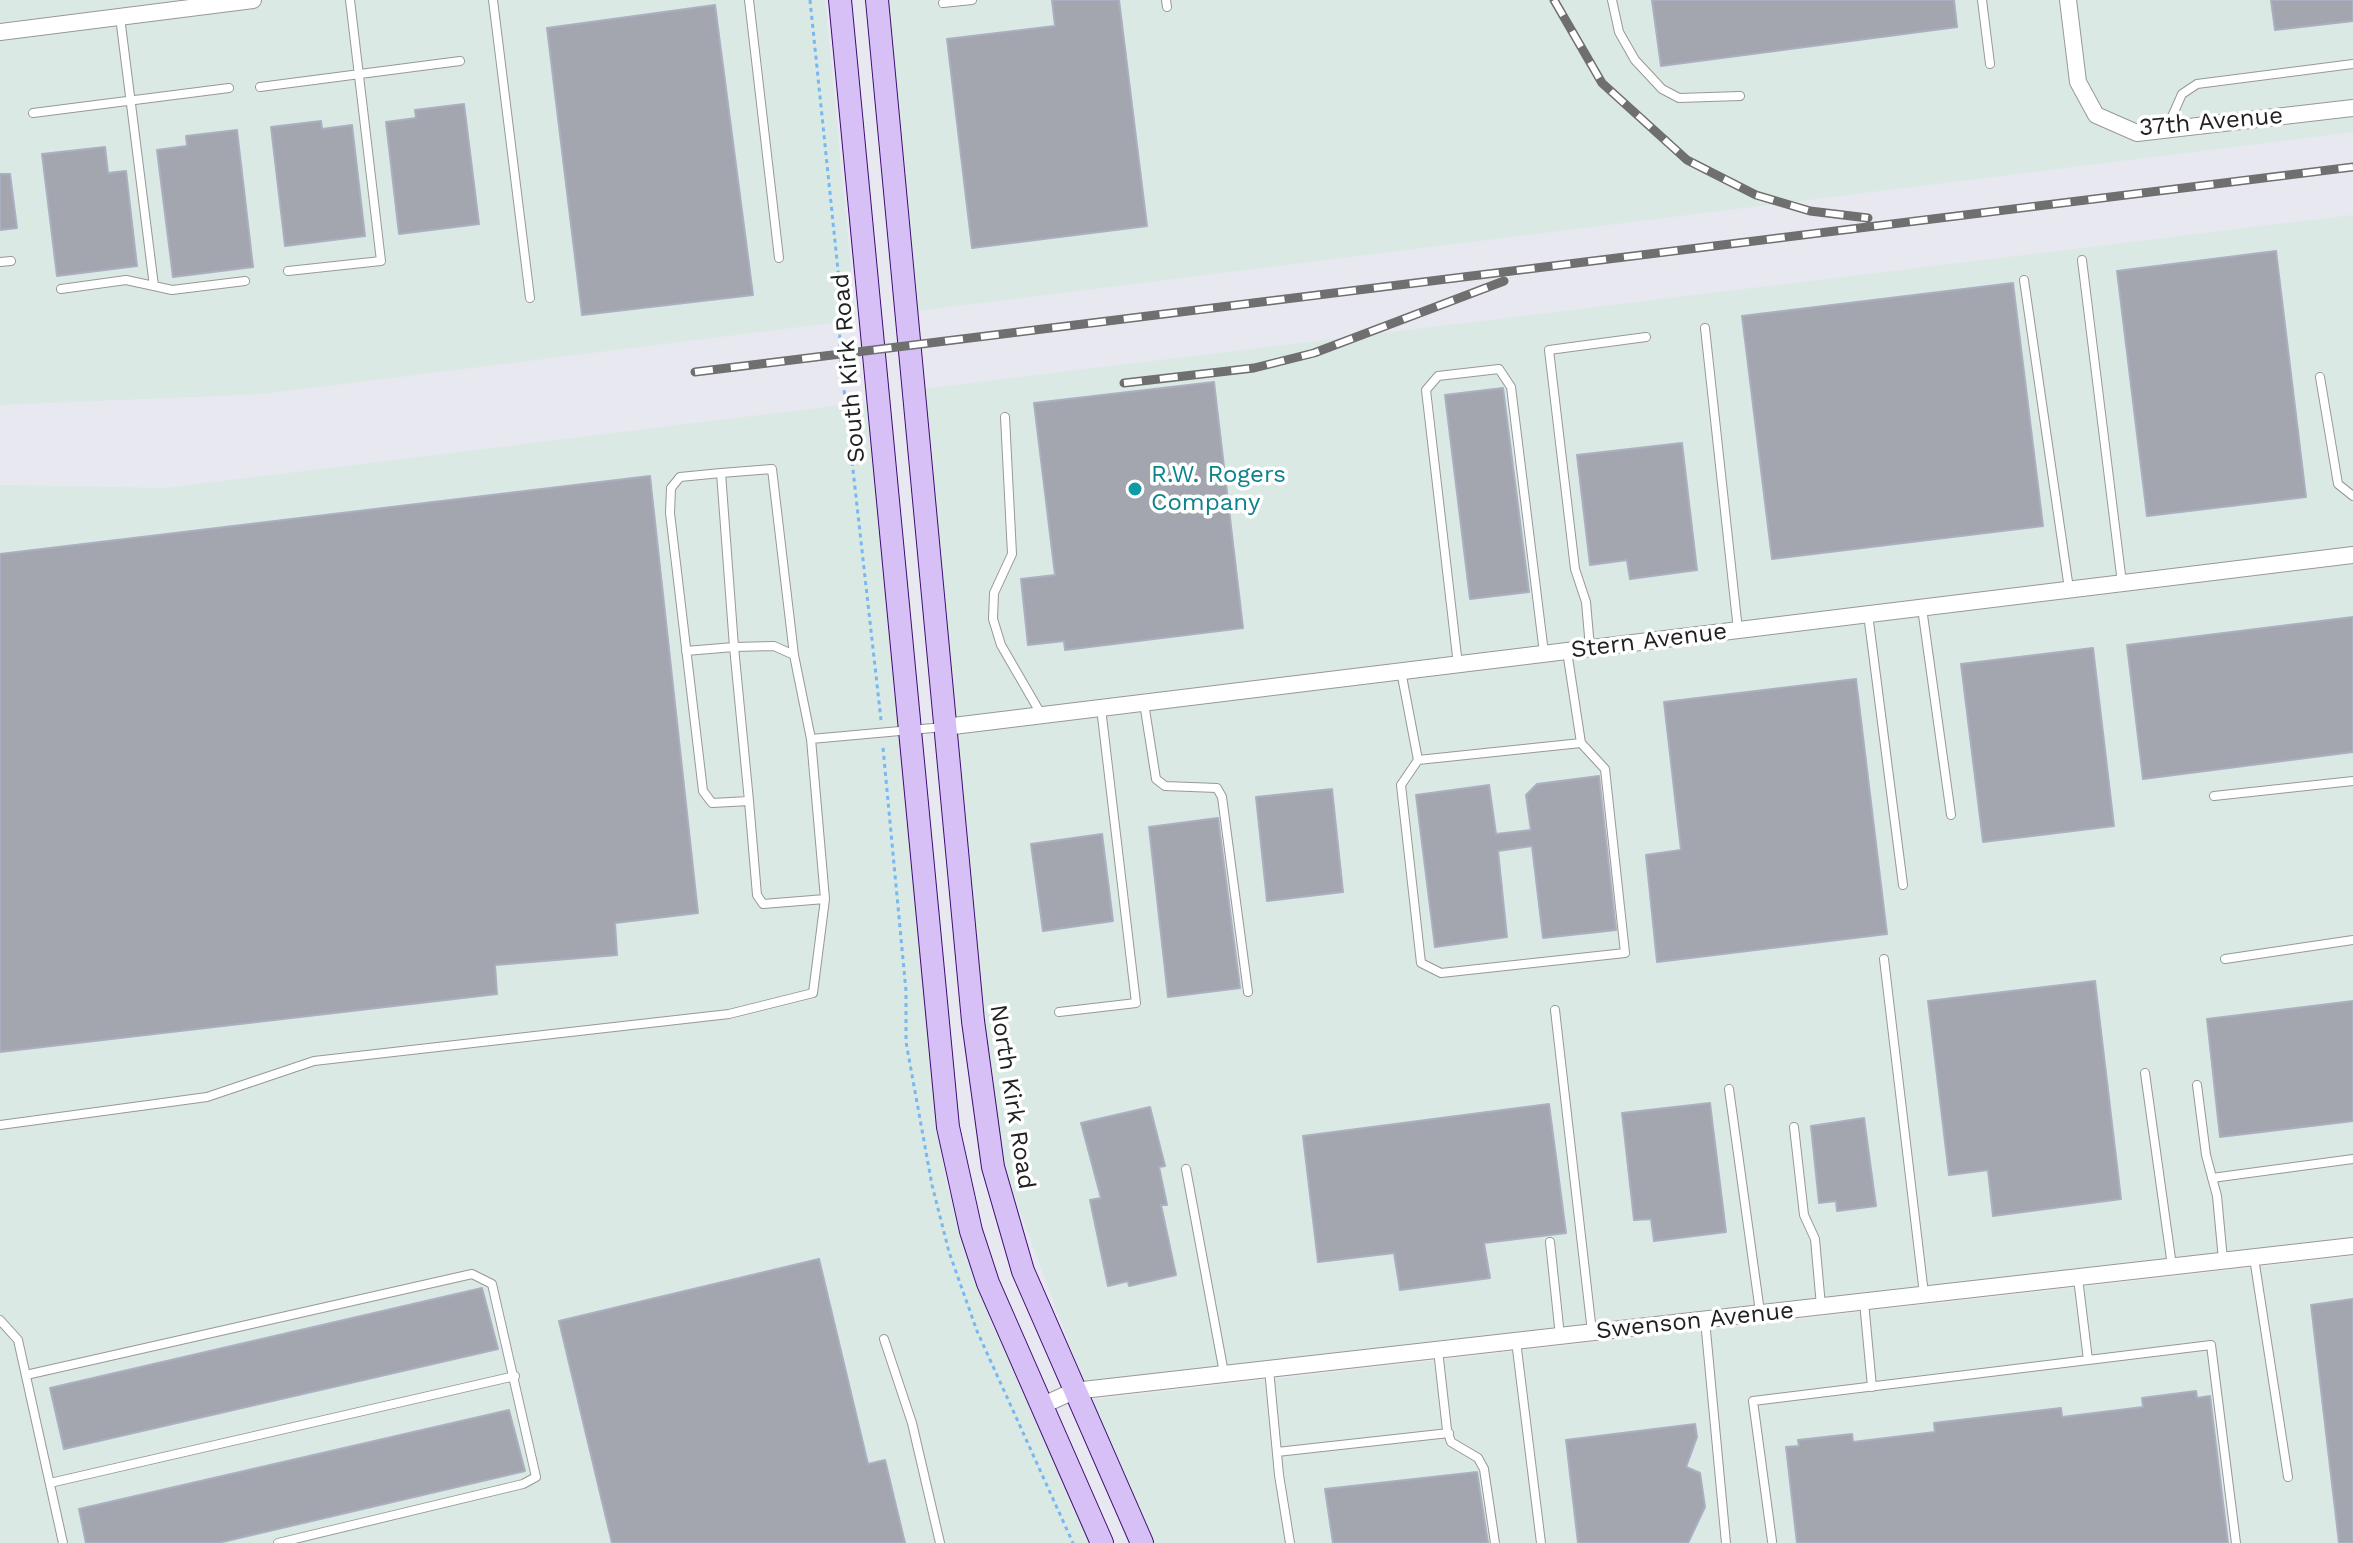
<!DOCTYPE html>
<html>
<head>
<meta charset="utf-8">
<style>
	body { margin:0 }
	canvas { display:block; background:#e8e8f0 }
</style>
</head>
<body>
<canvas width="2353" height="1543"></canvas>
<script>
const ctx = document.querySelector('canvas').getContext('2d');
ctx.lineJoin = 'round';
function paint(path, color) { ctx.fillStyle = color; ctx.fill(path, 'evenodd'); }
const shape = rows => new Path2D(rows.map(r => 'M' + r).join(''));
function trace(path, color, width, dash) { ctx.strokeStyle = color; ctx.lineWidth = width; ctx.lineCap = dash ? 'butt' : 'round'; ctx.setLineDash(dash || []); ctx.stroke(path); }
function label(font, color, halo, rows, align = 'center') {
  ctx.font = font + ' "Work Sans",sans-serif'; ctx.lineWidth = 7; ctx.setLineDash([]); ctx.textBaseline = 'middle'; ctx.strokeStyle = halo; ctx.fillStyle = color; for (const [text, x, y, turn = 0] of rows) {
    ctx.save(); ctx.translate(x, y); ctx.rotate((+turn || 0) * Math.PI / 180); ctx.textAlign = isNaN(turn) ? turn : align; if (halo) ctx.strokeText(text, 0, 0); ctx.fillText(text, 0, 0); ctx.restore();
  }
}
const industrial = shape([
	[0,0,825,0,856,320,263,394,0,405],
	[888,0,2353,0,2353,132,918,311],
	[2353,215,2353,1237,1083,1381,1008,1180,989,1068,922,389],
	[866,402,934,1097,946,1183,992,1324,1090,1543,0,1543,0,485,166,488],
	[2353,1256,2353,1543,1155,1543,1090,1400]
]);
const building = shape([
	[1052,0,1119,0,1147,226,972,248,947,39,1055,26,1052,0],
	[1652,0,1954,0,1957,27,1661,66,1652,0],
	[2271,0,2353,0,2353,21,2275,30,2271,0],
	[715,5,753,295,582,315,547,28,715,5],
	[464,104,479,224,399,234,386,122,416,118,415,110,464,104],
	[321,121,322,129,352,125,365,236,285,246,271,127,321,121],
	[237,130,253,267,173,277,157,150,187,146,186,136,237,130],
	[105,147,108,173,126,171,137,266,57,276,42,154,105,147],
	[0,174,10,174,17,228,0,230,0,174],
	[2276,251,2306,497,2147,516,2117,271,2276,251],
	[2013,283,2043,526,1772,559,1742,316,2013,283],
	[1214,382,1243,628,1065,650,1064,641,1028,645,1021,579,1055,575,1034,403,1214,382],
	[1503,388,1529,592,1470,599,1445,395,1503,388],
	[1682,443,1697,570,1630,579,1627,560,1590,565,1577,455,1682,443],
	[650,476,698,913,615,923,617,955,495,965,497,994,0,1052,0,554,650,476],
	[2353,617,2353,752,2143,779,2127,645,2353,617],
	[2093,648,2114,826,1983,842,1961,664,2093,648],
	[1856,679,1887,934,1657,962,1646,855,1681,850,1664,702,1856,679],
	[1599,776,1616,930,1543,938,1532,846,1498,851,1507,937,1435,947,1416,795,1489,785,1496,834,1531,830,1526,795,1537,784,1599,776],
	[1332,789,1343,892,1267,901,1256,797,1332,789],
	[1218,818,1240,988,1168,997,1149,827,1218,818],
	[1102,834,1113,921,1043,931,1031,844,1102,834],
	[2095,981,2121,1199,1993,1216,1988,1170,1949,1175,1928,1001,2095,981],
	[2353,1001,2353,1121,2220,1137,2207,1019,2353,1001],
	[1710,1103,1726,1232,1654,1241,1651,1219,1634,1220,1622,1113,1710,1103],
	[1549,1104,1566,1233,1484,1243,1490,1278,1400,1290,1394,1253,1318,1262,1303,1136,1549,1104],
	[1150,1107,1165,1166,1159,1167,1167,1205,1161,1205,1176,1275,1129,1286,1128,1281,1108,1286,1090,1200,1101,1198,1081,1123,1150,1107],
	[1864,1118,1876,1206,1837,1211,1836,1201,1819,1203,1811,1126,1864,1118],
	[819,1259,868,1464,885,1460,905,1543,612,1543,559,1321,819,1259],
	[482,1288,498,1349,64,1449,50,1388,482,1288],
	[2353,1299,2353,1543,2339,1543,2311,1305,2353,1299],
	[2196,1391,2197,1398,2210,1396,2228,1543,1797,1543,1786,1447,1799,1446,1798,1440,1852,1434,1853,1442,1935,1432,1934,1423,2061,1408,2062,1417,2143,1407,2142,1398,2196,1391],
	[509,1410,525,1471,218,1543,86,1543,79,1509,509,1410],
	[1695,1424,1697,1437,1686,1467,1700,1473,1705,1507,1688,1543,1578,1543,1566,1440,1695,1424],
	[1477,1472,1488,1543,1333,1543,1325,1489,1477,1472]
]);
const path = shape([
	[810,0,839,280,840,354,881,720],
	[883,748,906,991,906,1042,932,1185,949,1252,977,1331,1073,1543]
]);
const lane = shape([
	[493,0,530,298],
	[749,0,779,258],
	[1166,0,1167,7],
	[1612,0,1619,32,1635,60,1662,89,1679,98,1740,96],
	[1982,0,1990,64],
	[943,3,972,0],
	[260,87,460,61],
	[33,113,229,88],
	[2166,130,2182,94,2197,84,2353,64],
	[2082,260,2122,583],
	[0,262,11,261],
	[288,271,381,261,350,0],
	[2024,280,2069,589],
	[154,286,172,290,245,281],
	[61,289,126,280,154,286,120,17],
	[1705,328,1738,630],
	[2320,377,2338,484,2353,496],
	[1005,417,1012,554,994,593,993,619,1001,645,1041,714],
	[721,473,772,469,794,655],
	[1922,608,1951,815],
	[1868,614,1903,885],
	[1590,648,1586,602,1575,569,1549,350,1646,337],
	[686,651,734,647,749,801],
	[1458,665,1426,390,1438,376,1499,369,1511,387,1544,653],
	[1401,671,1418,760,1581,743,1567,651],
	[1144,703,1156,779,1165,786,1217,788,1222,797,1248,992],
	[811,739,794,655,774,646,734,647,721,473,680,477,671,488,670,513,703,791,712,803,749,801,757,895,763,904,825,899],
	[1418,760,1401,785,1421,963,1441,973,1625,953,1605,769,1581,743],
	[2214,796,2353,781],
	[1884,959,1924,1294],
	[2225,959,2353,940],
	[1555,1010,1592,1332],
	[1059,1012,1136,1003,1101,708],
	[2145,1073,2172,1266],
	[2197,1085,2206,1155,2217,1196,2223,1260],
	[1729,1089,1760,1312],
	[0,1125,207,1097,314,1061,729,1014,813,993,825,899,811,739,944,727],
	[1794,1127,1804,1215,1815,1239,1821,1306],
	[1186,1169,1224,1373],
	[2212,1178,2353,1159],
	[1550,1242,1560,1336],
	[2254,1258,2288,1477],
	[2078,1278,2088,1360],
	[1864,1302,1872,1387],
	[0,1320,18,1340,63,1543],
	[1705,1320,1726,1543],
	[884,1339,912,1423,940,1543],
	[1516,1341,1541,1543],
	[1438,1350,1447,1430,1451,1442,1478,1458,1484,1469,1495,1543],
	[1269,1369,1279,1475,1290,1543],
	[26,1375,472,1274,492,1284,536,1477,523,1484,278,1543],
	[1277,1452,1449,1433],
	[50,1483,515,1376],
	[1772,1541,1753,1401,2211,1345,2236,1543]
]);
const street = shape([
	[2068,0,2078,82,2096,115,2137,133,2353,108],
	[0,32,253,0],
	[945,727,2353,555],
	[1041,1406,1074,1391,2353,1246]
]);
const secondary = shape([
	[840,0,948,1127,971,1231,988,1283,1102,1543],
	[877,0,973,1021,993,1167,1023,1271,1142,1543]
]);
const rail = shape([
	[1554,0,1602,83,1687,160,1756,195,1810,211,1868,218],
	[695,372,2353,167],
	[1124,383,1254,368,1314,353,1504,281]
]);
const markers = [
	[1135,489,8,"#0f9aa8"]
];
const streetNames = [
	["37th Avenue",2211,122,-5],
	["South Kirk Road",849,368,-95],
	["Stern Avenue",1649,641,-7],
	["North Kirk Road",1012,1097,81],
	["Swenson Avenue",1695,1321,-6]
];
const cultureNames = [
	["R.W. Rogers",1151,475],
	["Company",1151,503]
];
paint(industrial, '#dae9e3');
paint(building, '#a3a6af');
trace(building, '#abafc1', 2);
trace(lane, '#989898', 10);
trace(street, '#989898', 18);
trace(secondary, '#3e0c73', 24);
trace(path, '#78b7f1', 3, [4, 4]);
trace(lane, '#fff', 8);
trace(street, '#fff', 16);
trace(secondary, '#d7c0f6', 22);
trace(rail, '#6f6f6f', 9);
trace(rail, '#fff', 6, [18]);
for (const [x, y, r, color] of markers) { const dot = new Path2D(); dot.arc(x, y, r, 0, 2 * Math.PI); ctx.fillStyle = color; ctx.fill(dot); trace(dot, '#fff', 3); }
label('24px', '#212121', '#fff', streetNames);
label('24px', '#0d838f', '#fff', cultureNames, 'left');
</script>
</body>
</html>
